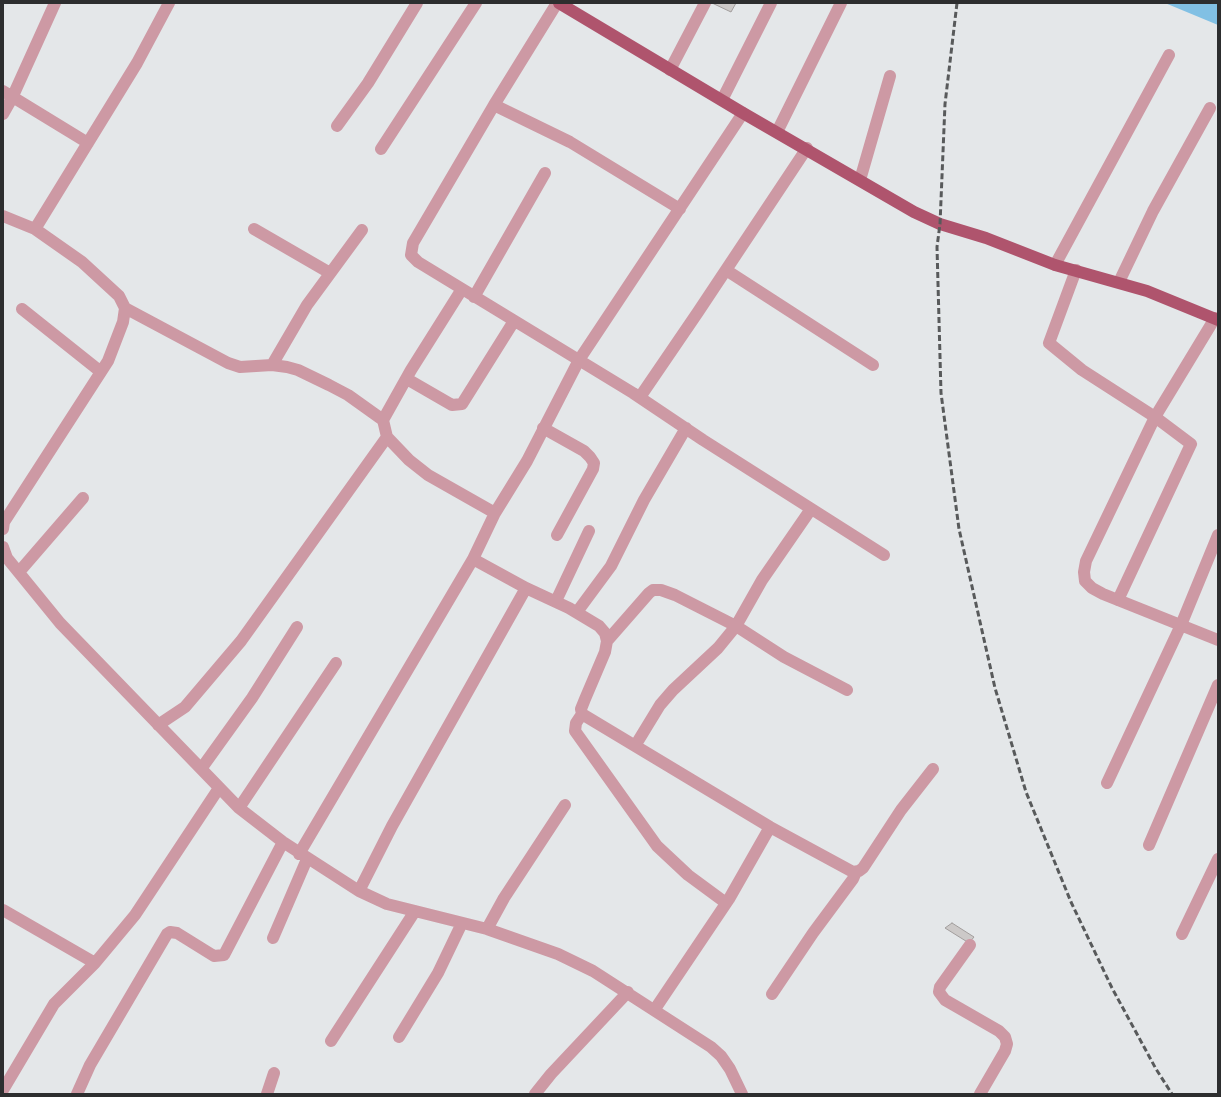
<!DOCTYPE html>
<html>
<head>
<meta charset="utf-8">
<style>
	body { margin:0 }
	#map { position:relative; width:1221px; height:1097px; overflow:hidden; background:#e4e7e9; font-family:"Fira Sans Condensed",sans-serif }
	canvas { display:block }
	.frame { position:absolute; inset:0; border:4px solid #2d2e2f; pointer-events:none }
</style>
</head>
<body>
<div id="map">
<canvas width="1221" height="1097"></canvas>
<div class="frame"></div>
</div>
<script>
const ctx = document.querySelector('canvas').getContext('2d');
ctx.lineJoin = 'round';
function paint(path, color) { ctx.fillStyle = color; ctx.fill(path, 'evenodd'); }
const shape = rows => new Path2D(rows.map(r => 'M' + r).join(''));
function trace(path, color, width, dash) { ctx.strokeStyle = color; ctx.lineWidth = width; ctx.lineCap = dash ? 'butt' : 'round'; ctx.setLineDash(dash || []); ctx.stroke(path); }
const water = shape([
	[1165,3,1218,3,1218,25]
]);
const building = shape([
	[712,3,736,3,731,12,712,3],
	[952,923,974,937,969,943,945,928,952,923]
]);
const minor = shape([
	[557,3,494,105,413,243,411,255,418,262,633,393,703,440,884,555],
	[670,70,705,3],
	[3,91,88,143],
	[722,100,771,3],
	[494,105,570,142,680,209],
	[3,114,12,98,55,3],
	[337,126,368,83,417,3],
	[777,132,841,3],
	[381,149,476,3],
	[860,180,890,76],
	[3,216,35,229,82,262,119,296,125,308,123,322,108,361,4,522,3,529],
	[35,229,137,63,169,3],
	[254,229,330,273],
	[1055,265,1169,55],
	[726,270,873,365],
	[1076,270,1049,343,1082,370,1155,417,1191,444,1118,600],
	[1119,282,1153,211,1210,108],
	[474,297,545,173],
	[125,308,228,363,240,367,272,365,287,367,298,370,329,385,348,395,383,420,387,437,409,460,428,475,495,513],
	[22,309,101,372],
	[1215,318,1155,417,1086,561,1084,572,1085,581,1092,588,1103,594,1218,640],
	[272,365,307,305,362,230],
	[407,379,452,405,462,404,514,321],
	[640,397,698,312,807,148],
	[383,420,411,370,462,289],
	[543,428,584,451,590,457,594,463,593,469,557,535],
	[3,547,7,558,60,623,239,808,283,842,359,891,387,904,487,929,558,954,593,971,711,1047,721,1056,730,1069,742,1094],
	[473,559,526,588,569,608,599,626,605,633,607,641,605,652,585,699,581,709,582,714,576,723,575,731,657,846,688,875,726,903],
	[19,572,83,498],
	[556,601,589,531],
	[577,612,611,566,644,500,686,428],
	[607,641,649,593,653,590,661,590,675,595,736,626,784,657,847,690],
	[582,714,770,827,853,872,859,871,863,868,901,810,933,769],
	[158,725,185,707,241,641,387,437],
	[635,746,660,705,673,690,718,648,736,626,762,580,811,509],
	[201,769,252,698,297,627],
	[1107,783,1181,625,1218,535],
	[239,808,336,663],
	[1149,845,1218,685],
	[299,854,473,559,495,513,527,461,579,360,743,113],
	[359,891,392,826,526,588],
	[3,910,95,963],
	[487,929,504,898,565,805],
	[1182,934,1218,859],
	[273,938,307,859],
	[970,945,940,987,939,992,945,1000,999,1031,1005,1037,1007,1044,1005,1051,980,1094],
	[772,994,813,933,853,879,856,872],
	[655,1009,729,899,770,827],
	[399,1037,438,973,462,923],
	[331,1041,415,911],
	[3,1090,54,1004,95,963,135,915,219,788],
	[77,1094,90,1065,167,934,170,932,177,933,214,956,224,955,283,842],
	[267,1094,274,1073],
	[535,1094,551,1074,628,992]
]);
const major = shape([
	[559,3,743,113,914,212,940,224,986,238,1055,265,1147,291,1218,320]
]);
const rail = shape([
	[957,3,945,104,940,224,937,247,941,393,959,529,995,688,1026,792,1071,902,1112,988,1156,1069,1172,1094]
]);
paint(water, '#81c0e4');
paint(building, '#ccc9c8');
trace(building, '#a19d9c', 1);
trace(minor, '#cd99a4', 12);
trace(major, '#af546d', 12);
trace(rail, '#585a5b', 3, [6, 3]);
</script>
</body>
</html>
